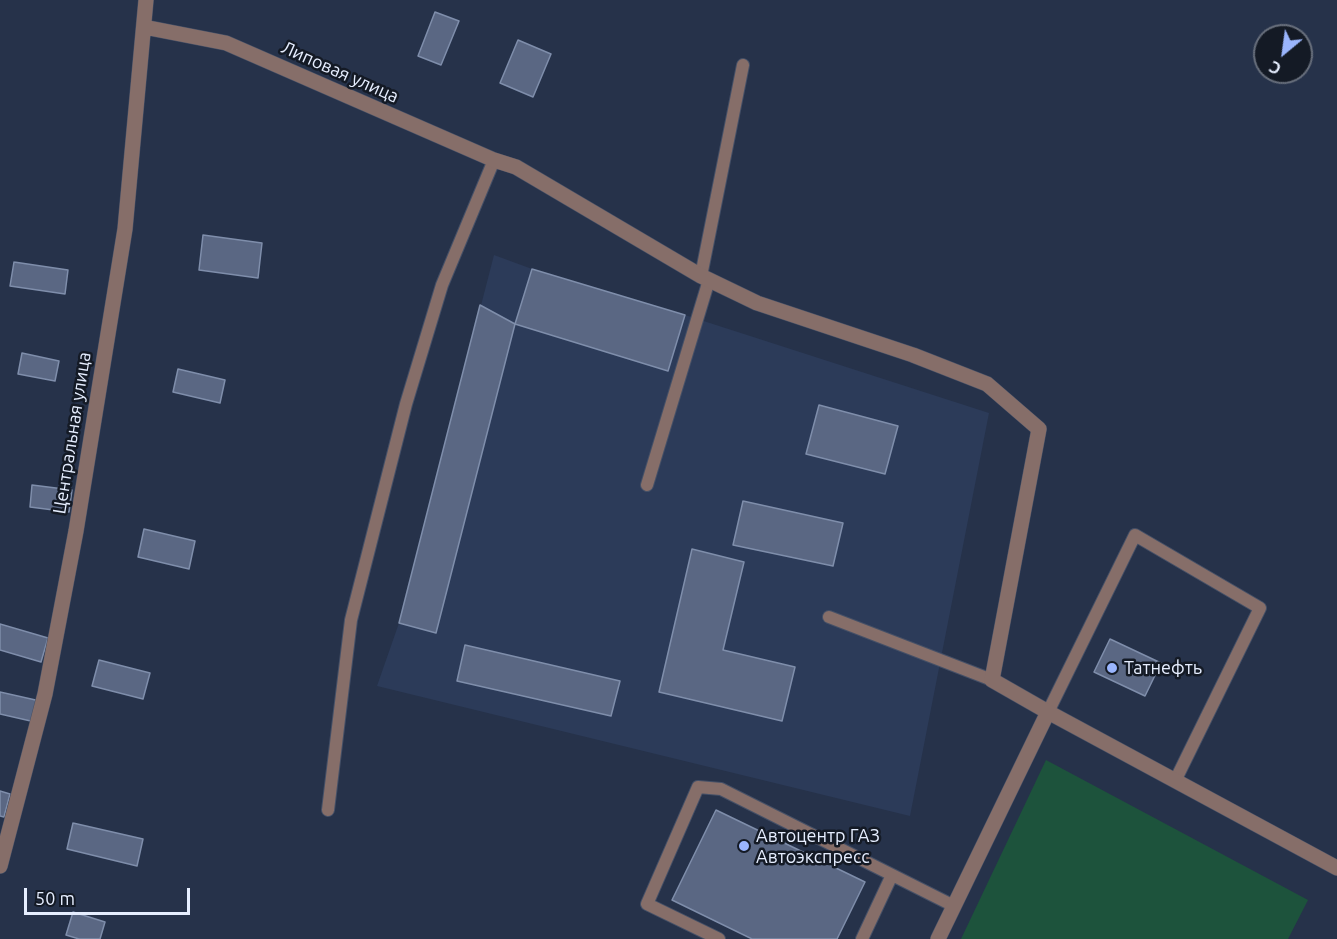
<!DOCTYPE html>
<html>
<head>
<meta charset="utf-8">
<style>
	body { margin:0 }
	#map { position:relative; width:1337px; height:939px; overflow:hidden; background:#26324a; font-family:Ubuntu,sans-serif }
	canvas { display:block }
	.north { position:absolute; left:1253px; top:24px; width:60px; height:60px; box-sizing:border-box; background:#141a25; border:2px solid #686f7c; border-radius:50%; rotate:209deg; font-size:16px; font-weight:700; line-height:24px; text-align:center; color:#e6eeff }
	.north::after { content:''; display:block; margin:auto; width:21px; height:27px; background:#9ab5fd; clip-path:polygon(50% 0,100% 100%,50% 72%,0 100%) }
	.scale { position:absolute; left:24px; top:888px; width:166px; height:27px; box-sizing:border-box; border:3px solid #e6eeff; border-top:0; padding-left:8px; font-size:18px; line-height:21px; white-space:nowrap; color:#e6eeff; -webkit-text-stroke:4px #141a25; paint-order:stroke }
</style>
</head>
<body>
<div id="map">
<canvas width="1337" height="939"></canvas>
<div class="north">С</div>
<div class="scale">50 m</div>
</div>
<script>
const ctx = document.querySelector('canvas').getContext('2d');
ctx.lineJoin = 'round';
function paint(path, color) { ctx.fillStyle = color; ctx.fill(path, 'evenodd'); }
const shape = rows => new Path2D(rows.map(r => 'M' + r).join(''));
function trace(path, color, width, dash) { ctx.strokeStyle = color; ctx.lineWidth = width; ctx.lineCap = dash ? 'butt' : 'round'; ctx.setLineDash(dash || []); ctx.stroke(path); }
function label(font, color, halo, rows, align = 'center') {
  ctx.font = font + ' Ubuntu,sans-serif'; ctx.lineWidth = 5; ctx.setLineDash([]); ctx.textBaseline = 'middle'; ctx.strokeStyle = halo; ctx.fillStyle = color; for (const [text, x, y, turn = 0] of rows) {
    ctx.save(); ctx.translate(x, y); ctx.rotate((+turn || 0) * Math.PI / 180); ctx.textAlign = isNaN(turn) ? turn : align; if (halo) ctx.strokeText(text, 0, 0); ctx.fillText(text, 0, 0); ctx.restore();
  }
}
const built = shape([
	[494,255,532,269,685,315,989,413,910,816,377,686,399,623]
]);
const green = shape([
	[1046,760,1308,900,1288,939,961,939]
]);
const building = shape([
	[435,12,459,21,441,65,418,56,435,12],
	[518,40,551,54,533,97,500,83,518,40],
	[203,235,262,243,258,278,199,270,203,235],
	[14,262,68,270,65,294,10,286,14,262],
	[532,269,685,315,668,371,515,324,532,269],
	[480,305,515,324,436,633,399,623,480,305],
	[22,353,59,361,55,381,18,374,22,353],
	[178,369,225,380,220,403,173,392,178,369],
	[819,405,898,426,885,474,806,454,819,405],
	[32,485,72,490,69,512,30,507,32,485],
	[743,501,843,523,833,566,733,545,743,501],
	[144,529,195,541,189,569,138,557,144,529],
	[692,549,744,562,723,650,795,667,782,721,659,692,692,549],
	[0,624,48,638,41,662,0,650,0,624],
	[1110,639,1161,663,1145,696,1094,672,1110,639],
	[465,645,620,681,611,716,457,681,465,645],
	[99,660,150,673,143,699,92,686,99,660],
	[0,692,40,701,35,722,0,714,0,692],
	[0,791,10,794,4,817,0,816,0,791],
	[716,810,865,882,837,939,752,939,672,900,716,810],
	[73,823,143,839,137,866,67,849,73,823],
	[73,912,105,922,100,939,79,939,66,935,73,912]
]);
const lane = shape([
	[701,276,743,65],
	[647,485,709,280],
	[829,617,992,680],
	[1048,712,1135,535,1260,608,1175,781],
	[328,810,351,620,406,404,442,285,494,160],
	[719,939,647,904,698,787,721,789,954,906],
	[862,939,892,875]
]);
const street = shape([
	[144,27,226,43,494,160,516,167,701,276,757,303,913,355,987,384,1039,429,992,680,1048,712],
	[0,866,45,694,76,531,125,229,146,0],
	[938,939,1048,712,1337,868]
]);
const markers = [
	[1112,668,6,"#9ab5fd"],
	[744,846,6,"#9ab5fd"]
];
const streetNames = [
	["Липовая улица",340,72,24],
	["Центральная улица",72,433,-81]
];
const poiNames = [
	["Татнефть",1124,668],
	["Автоцентр ГАЗ",756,836],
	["Автоэкспресс",756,857]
];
paint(built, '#2c3b59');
paint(green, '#1d533c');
paint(building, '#5a6783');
trace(building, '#7f8eab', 1.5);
trace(lane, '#455067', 14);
trace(street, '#455067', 16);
trace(lane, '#866e69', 12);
trace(street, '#866e69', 15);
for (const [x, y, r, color] of markers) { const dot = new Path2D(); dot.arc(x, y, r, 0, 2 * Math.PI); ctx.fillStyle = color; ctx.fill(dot); trace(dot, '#141a25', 2); }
label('18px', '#e6eeff', '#141a25', streetNames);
label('18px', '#e6eeff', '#141a25', poiNames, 'left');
</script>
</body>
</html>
